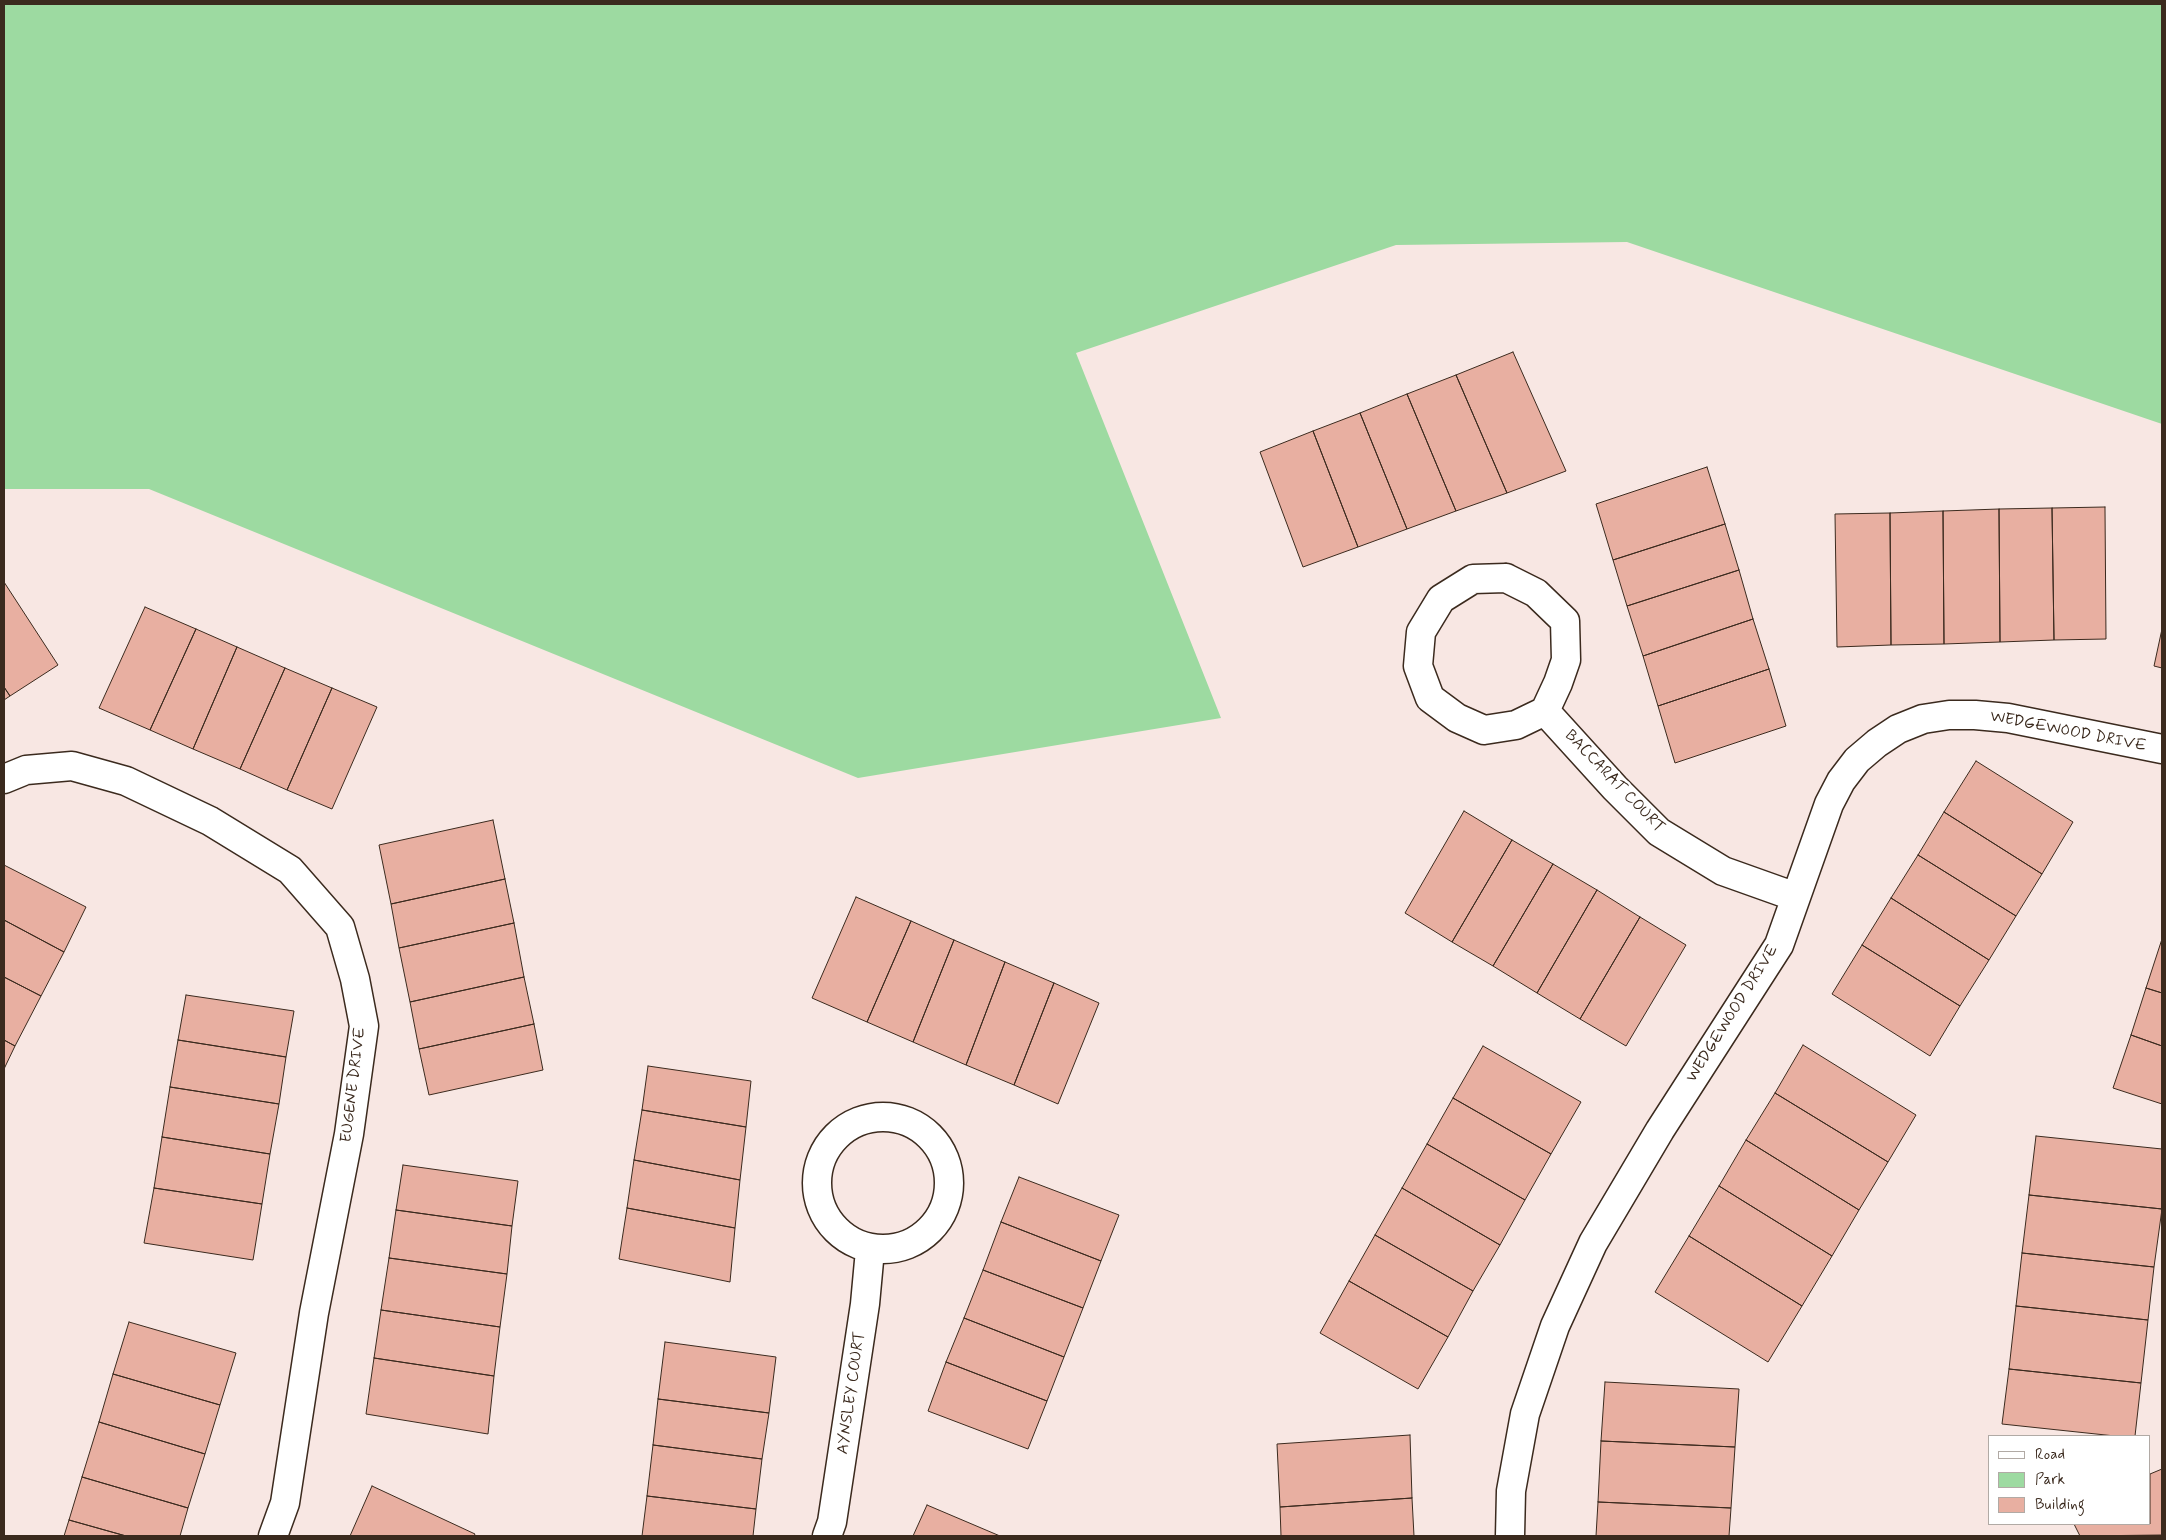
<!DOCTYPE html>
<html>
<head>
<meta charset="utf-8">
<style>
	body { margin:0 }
	#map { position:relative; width:2166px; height:1540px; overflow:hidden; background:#f8e7e3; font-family:Mynerve,sans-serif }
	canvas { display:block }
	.frame { position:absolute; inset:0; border:5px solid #3b2a1e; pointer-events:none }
	.legend { position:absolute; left:1988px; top:1435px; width:162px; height:90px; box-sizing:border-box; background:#fff; border:1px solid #b1aaa5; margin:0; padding:6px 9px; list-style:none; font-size:15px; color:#3b2a1e }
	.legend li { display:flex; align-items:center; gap:10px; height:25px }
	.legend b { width:25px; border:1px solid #b1aaa5 }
</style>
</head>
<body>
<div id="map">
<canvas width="2166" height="1540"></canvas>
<div class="frame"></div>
<ul class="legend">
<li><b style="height:6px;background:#fff"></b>Road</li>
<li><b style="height:14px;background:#9ddaa1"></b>Park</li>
<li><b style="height:14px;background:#e8afa1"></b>Building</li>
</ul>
</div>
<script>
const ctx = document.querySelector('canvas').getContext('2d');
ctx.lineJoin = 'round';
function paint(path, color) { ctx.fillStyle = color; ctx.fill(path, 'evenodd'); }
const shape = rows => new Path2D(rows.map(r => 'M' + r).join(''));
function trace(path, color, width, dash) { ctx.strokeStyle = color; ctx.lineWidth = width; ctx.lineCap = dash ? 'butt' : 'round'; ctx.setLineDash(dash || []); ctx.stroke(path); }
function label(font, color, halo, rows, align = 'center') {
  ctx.font = font + ' Mynerve,sans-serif'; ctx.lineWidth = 4.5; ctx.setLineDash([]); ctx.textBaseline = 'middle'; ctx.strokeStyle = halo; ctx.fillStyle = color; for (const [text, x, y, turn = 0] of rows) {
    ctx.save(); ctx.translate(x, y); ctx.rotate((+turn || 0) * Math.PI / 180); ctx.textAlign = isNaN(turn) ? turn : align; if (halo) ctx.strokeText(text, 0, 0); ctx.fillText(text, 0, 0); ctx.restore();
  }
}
const green = shape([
	[4,4,2162,4,2162,424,1627,242,1396,245,1076,353,1221,718,858,778,149,489,4,489]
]);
const building = shape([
	[1513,352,1566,471,1507,493,1456,375,1513,352],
	[1456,375,1507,493,1456,511,1407,394,1456,375],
	[1407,394,1456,511,1407,529,1360,413,1407,394],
	[1360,413,1407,529,1358,547,1313,431,1360,413],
	[1313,431,1358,547,1303,567,1260,452,1313,431],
	[1707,467,1725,524,1613,560,1596,504,1707,467],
	[2105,507,2106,639,2054,640,2052,508,2105,507],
	[2052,508,2054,640,2000,642,1999,509,2052,508],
	[1999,509,2000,642,1944,644,1943,511,1999,509],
	[1943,511,1944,644,1891,645,1890,513,1943,511],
	[1890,513,1891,645,1837,647,1835,514,1890,513],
	[1725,524,1739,570,1627,606,1613,560,1725,524],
	[1739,570,1753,619,1643,656,1627,606,1739,570],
	[4,582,58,665,10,696,4,687,4,582],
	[145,607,196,629,150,730,99,708,145,607],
	[1753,619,1769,669,1658,706,1643,656,1753,619],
	[196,629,237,647,193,749,150,730,196,629],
	[2162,629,2162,668,2154,666,2162,629],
	[237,647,285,668,240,769,193,749,237,647],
	[285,668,332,688,287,790,240,769,285,668],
	[1769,669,1786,726,1675,763,1658,706,1769,669],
	[4,687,10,696,4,700,4,687],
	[332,688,377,707,332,809,287,790,332,688],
	[1976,761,2073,822,2042,874,1944,812,1976,761],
	[1464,811,1512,840,1452,942,1405,913,1464,811],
	[1944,812,2042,874,2016,916,1918,855,1944,812],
	[493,820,505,879,391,904,379,845,493,820],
	[1512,840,1553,864,1493,966,1452,942,1512,840],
	[1918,855,2016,916,1989,960,1891,898,1918,855],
	[1553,864,1597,890,1537,993,1493,966,1553,864],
	[4,865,86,907,64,952,4,920,4,865],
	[505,879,514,923,399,948,391,904,505,879],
	[1597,890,1640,917,1580,1019,1537,993,1597,890],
	[856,897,911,921,867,1022,812,998,856,897],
	[1891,898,1989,960,1960,1006,1862,945,1891,898],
	[1640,917,1686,945,1626,1046,1580,1019,1640,917],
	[4,920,64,952,41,996,4,977,4,920],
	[911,921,954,940,913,1042,867,1022,911,921],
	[514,923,524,977,410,1002,399,948,514,923],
	[2162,939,2162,993,2146,988,2162,939],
	[954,940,1005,962,966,1065,913,1042,954,940],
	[1862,945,1960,1006,1930,1056,1832,994,1862,945],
	[1005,962,1054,983,1014,1085,966,1065,1005,962],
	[4,977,41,996,15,1046,4,1040,4,977],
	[524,977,534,1024,419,1049,410,1002,524,977],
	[1054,983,1099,1003,1058,1104,1014,1085,1054,983],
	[2146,988,2162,993,2162,1046,2131,1035,2146,988],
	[186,995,294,1011,286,1057,178,1040,186,995],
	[534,1024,543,1070,429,1095,419,1049,534,1024],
	[2131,1035,2162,1046,2162,1104,2113,1088,2131,1035],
	[4,1040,15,1046,4,1069,4,1040],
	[178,1040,286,1057,279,1104,170,1087,178,1040],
	[1803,1045,1916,1115,1888,1162,1775,1093,1803,1045],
	[1483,1046,1581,1102,1551,1154,1453,1098,1483,1046],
	[648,1066,751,1081,746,1127,642,1110,648,1066],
	[170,1087,279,1104,270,1154,162,1137,170,1087],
	[1775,1093,1888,1162,1859,1210,1746,1140,1775,1093],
	[1453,1098,1551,1154,1525,1200,1427,1144,1453,1098],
	[642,1110,746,1127,740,1180,634,1160,642,1110],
	[2036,1136,2162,1149,2162,1209,2029,1195,2036,1136],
	[162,1137,270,1154,262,1204,154,1188,162,1137],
	[1746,1140,1859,1210,1832,1256,1719,1186,1746,1140],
	[1427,1144,1525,1200,1500,1245,1402,1188,1427,1144],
	[634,1160,740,1180,735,1228,627,1208,634,1160],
	[403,1165,518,1181,512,1226,396,1210,403,1165],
	[1019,1177,1119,1215,1101,1261,1001,1222,1019,1177],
	[1719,1186,1832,1256,1802,1306,1689,1236,1719,1186],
	[154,1188,262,1204,253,1260,144,1243,154,1188],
	[1402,1188,1500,1245,1473,1291,1375,1235,1402,1188],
	[2029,1195,2162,1209,2154,1267,2022,1253,2029,1195],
	[627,1208,735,1228,730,1282,619,1259,627,1208],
	[396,1210,512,1226,507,1274,389,1258,396,1210],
	[1001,1222,1101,1261,1083,1308,983,1270,1001,1222],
	[1375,1235,1473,1291,1448,1337,1349,1281,1375,1235],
	[1689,1236,1802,1306,1768,1362,1655,1292,1689,1236],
	[2022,1253,2154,1267,2148,1320,2016,1306,2022,1253],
	[389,1258,507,1274,500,1327,381,1310,389,1258],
	[983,1270,1083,1308,1064,1357,964,1318,983,1270],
	[1349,1281,1448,1337,1418,1389,1320,1333,1349,1281],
	[2016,1306,2148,1320,2141,1383,2009,1369,2016,1306],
	[381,1310,500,1327,494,1376,374,1358,381,1310],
	[964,1318,1064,1357,1047,1401,946,1362,964,1318],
	[129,1322,236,1353,220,1405,113,1374,129,1322],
	[665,1342,776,1357,769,1413,658,1399,665,1342],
	[374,1358,494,1376,488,1434,366,1414,374,1358],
	[946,1362,1047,1401,1028,1449,928,1411,946,1362],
	[2009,1369,2141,1383,2135,1436,2115,1436,2002,1424,2009,1369],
	[113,1374,220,1405,205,1454,99,1422,113,1374],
	[1605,1382,1739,1389,1735,1447,1601,1441,1605,1382],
	[658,1399,769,1413,762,1459,653,1445,658,1399],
	[99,1422,205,1454,188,1508,82,1477,99,1422],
	[1410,1435,1412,1498,1280,1507,1277,1444,1410,1435],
	[1601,1441,1735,1447,1731,1508,1598,1502,1601,1441],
	[653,1445,762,1459,756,1509,647,1496,653,1445],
	[2162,1469,2162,1535,2080,1536,2074,1524,2150,1524,2150,1474,2162,1469],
	[82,1477,188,1508,180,1536,126,1536,69,1520,82,1477],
	[372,1486,475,1534,474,1536,350,1536,372,1486],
	[647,1496,756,1509,753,1536,642,1536,647,1496],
	[1412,1498,1414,1536,1281,1536,1280,1507,1412,1498],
	[1598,1502,1731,1508,1729,1536,1596,1536,1598,1502],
	[927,1505,1000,1536,913,1536,927,1505],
	[69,1520,126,1536,64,1536,69,1520]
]);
const street = shape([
	[1506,578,1536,593,1565,621,1566,660,1558,683,1545,711,1516,725,1484,730,1457,718,1430,698,1418,666,1421,632,1441,599,1473,579,1506,578],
	[1545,711,1615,788,1659,832,1723,871,1796,897],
	[4,779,26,770,72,766,126,781,210,821,290,870,340,927,355,979,364,1026,349,1134,314,1313,285,1503,273,1536],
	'817 1183a66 66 0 1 1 132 0a66 66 0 1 1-132 0Z',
	[827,1536,832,1522,865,1304,870,1250],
	[1510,1536,1511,1491,1525,1414,1555,1326,1593,1243,1660,1130,1779,945,1829,804,1841,781,1857,760,1877,743,1898,729,1923,719,1949,715,1975,715,2008,718,2162,749]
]);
const streetNames = [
	["WEDGEWOOD DRIVE",2068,732,11],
	["BACCARAT COURT",1614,782,46],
	["WEDGEWOOD DRIVE",1733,1014,-58],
	["EUGENE DRIVE",354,1085,-83],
	["AYNSLEY COURT",852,1393,-82]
];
paint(green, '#9ddaa1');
paint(building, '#e8afa1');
trace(building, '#3b2a1e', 1);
trace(street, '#3b2a1e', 31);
trace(street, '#fff', 28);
label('16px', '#3b2a1e', '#fff', streetNames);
</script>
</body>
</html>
